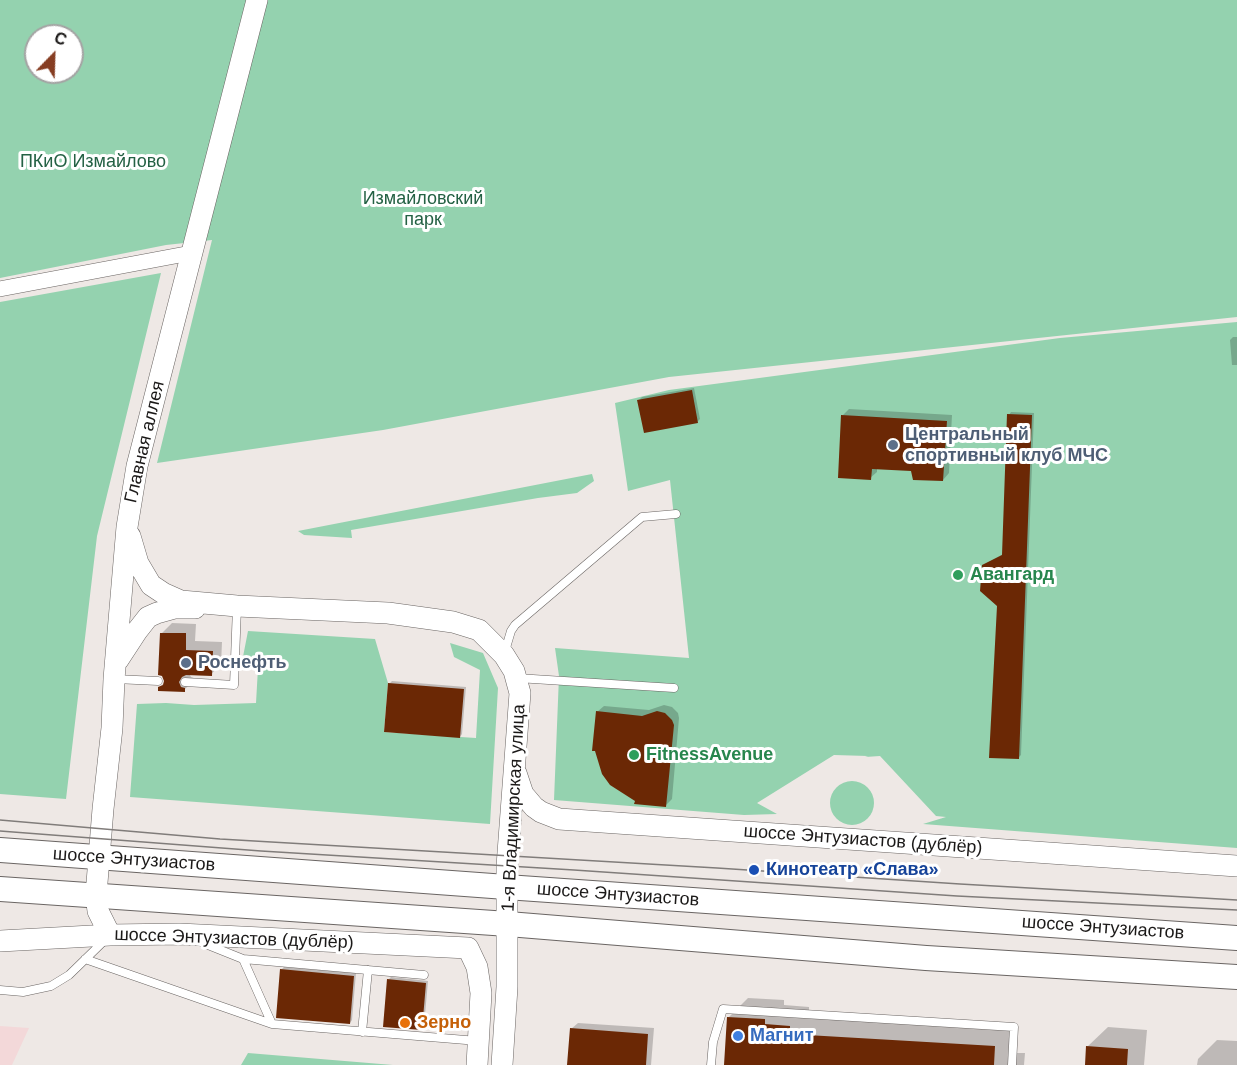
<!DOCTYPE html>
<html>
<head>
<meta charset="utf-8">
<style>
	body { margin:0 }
	#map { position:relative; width:1237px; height:1065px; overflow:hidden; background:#eee8e5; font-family:Arial,sans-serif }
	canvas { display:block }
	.north { position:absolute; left:24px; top:24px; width:60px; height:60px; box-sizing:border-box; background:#fff; border:2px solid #a4a3a3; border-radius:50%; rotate:23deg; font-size:16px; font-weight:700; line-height:24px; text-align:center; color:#1b1918 }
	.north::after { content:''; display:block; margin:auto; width:21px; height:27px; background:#863d22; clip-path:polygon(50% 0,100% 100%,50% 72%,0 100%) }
</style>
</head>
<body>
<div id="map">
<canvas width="1237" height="1065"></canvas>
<div class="north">С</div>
</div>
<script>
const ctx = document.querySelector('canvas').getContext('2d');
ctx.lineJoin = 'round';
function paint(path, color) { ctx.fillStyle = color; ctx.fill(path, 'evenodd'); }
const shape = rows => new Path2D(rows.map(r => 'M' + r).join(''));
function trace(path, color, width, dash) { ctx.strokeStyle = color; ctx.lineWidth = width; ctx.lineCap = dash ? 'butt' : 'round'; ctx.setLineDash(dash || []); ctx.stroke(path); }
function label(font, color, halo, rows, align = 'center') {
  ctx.font = font + ' Arial,sans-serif'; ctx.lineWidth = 6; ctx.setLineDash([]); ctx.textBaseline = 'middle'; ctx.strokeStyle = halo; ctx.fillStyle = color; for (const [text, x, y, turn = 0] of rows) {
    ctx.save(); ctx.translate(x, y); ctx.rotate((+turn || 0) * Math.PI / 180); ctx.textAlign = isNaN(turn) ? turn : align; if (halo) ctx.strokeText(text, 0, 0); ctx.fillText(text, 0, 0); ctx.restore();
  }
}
const industrial = shape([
	[0,1026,29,1028,12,1065,0,1065]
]);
const green = shape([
	[0,0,1237,0,1237,317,669,377,383,430,157,463,212,240,166,245,0,278],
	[36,36,72,36,72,72,36,72],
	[161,273,97,536,66,799,0,794,0,302],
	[1237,322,1237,848,923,824,946,817,936,816,880,756,865,757,868,756,834,755,757,803,777,814,744,815,554,800,559,676,555,648,689,658,670,480,628,491,615,403,669,390,1060,338],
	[592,474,594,481,577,493,538,498,351,530,352,538,304,535,298,531],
	[248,631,375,639,388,683,384,732,476,738,480,670,454,657,450,643,483,653,498,688,490,824,130,797,137,704,166,703,194,705,256,703,258,668,241,667],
	'830 803a22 22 0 1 1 44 0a22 22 0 1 1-44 0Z',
	[248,1053,393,1065,241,1065]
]);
const shadow = shape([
	[1233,337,1237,337,1237,365,1232,365,1230,340],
	[694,388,700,419,697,422,639,400,642,397],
	[849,409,952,415,949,473,943,480,912,470,877,468,877,472,870,478,843,415],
	[1011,412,1034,413,1021,755,1018,758,999,606,987,563,1003,554,1009,415],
	[172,623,196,624,195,641,222,642,221,665,211,674,189,673,191,677,194,678,194,680,184,690,159,688,165,682,162,633],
	[392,681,466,687,462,734,460,737,389,684],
	[664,705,672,707,678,713,679,718,672,799,666,805,597,712,604,706,649,710],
	[284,967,356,973,352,1020,350,1023,281,970],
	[391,977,428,981,424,1026,421,1029,388,980],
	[748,998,784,1000,784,1005,809,1007,809,1014,1014,1027,1013,1053,1025,1053,1024,1065,725,1065,728,1018],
	[578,1023,654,1028,651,1065,569,1065,571,1029],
	[1108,1027,1147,1030,1144,1065,1087,1065,1088,1046],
	[1217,1040,1237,1041,1237,1065,1197,1065,1198,1059]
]);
const building = shape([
	[692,390,698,423,644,433,637,400],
	[1007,414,1032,415,1019,759,989,758,997,606,980,591,982,565,1002,555],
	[841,415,947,421,943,481,913,480,911,471,872,469,871,480,838,478],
	[160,633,186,633,186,650,213,651,212,676,186,675,182,677,179,682,181,687,185,688,185,692,158,691,158,687,163,685,164,681,162,676,158,675],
	[388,683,464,689,460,738,384,732],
	[596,711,642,716,657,711,665,713,672,720,674,725,666,807,634,804,635,801,610,785,602,774,595,751,592,751],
	[280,969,354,976,350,1024,276,1018],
	[387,979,426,983,422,1030,383,1027],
	[727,1017,765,1019,765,1024,790,1026,790,1034,995,1046,994,1065,724,1065],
	[570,1028,648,1034,646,1065,567,1065],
	[1086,1046,1128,1049,1127,1065,1085,1065]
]);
const lane = shape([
	[505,651,511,631,515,625,642,517,676,514],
	[517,678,674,688],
	[115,679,158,681],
	[185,682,234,685,237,607],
	[203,943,243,959,272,1024,478,1041],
	[85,959,272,1024],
	[243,959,424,975],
	[0,990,23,992,51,986,69,975,106,939],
	[362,1032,368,970],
	[711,1065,713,1042,723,1009,1014,1027,1012,1065]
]);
const street = shape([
	[0,289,191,253]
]);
const secondary = shape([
	[130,536,138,563,151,585,163,593,181,601,237,606,388,613,453,622,479,630,504,655,514,671,520,693,507,866,507,987,502,1065],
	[118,660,137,631,148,617,157,613,175,608,195,608],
	[516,773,523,794,534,807,541,812,559,819,1237,866],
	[110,935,98,911,96,895,103,809,112,728,114,679,127,527,137,466,257,0],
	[0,941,110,935,179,934,468,948,477,967,481,993,477,1065]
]);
const primary = shape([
	[0,850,506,887,1237,938],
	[0,889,508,924,926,958,1237,977]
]);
const tram = shape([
	[0,820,220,839,717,868,960,884,1237,900],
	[0,831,261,851,574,870,957,896,1237,910]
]);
const markers = [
	[893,445,6,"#5c6f8a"],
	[958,575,6,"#2e9e5b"],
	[186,663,6,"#5c6f8a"],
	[634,755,6,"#2e9e5b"],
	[754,870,6,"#1a4fb4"],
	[405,1023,6,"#e8710a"],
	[738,1036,6,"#3f7fe0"]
];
const parkNames = [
	["ПКиО Измайлово",93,162],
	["Измайловский",423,199],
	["парк",423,220]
];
const serviceNames = [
	["Центральный",905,435],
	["спортивный клуб МЧС",905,456],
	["Роснефть",198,663]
];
const streetNames = [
	["Главная аллея",145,442,-77],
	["1-я Владимирская улица",514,808,-87],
	["шоссе Энтузиастов (дублёр)",863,840,4],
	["шоссе Энтузиастов",134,860,4],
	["шоссе Энтузиастов",618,895,4],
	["шоссе Энтузиастов",1103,928,4],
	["шоссе Энтузиастов (дублёр)",234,939,2]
];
const leisureNames = [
	["Авангард",970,575],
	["FitnessAvenue",646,755]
];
const transitNames = [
	["Кинотеатр «Слава»",766,870]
];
const foodNames = [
	["Зерно",417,1023]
];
const shopNames = [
	["Магнит",750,1036]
];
paint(industrial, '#f3d8d9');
paint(green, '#94d2af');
paint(shadow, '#0003');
paint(building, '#6b2805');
trace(lane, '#6a6563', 9);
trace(street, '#6a6563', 16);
trace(secondary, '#6a6563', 22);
trace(primary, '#6a6563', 26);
trace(lane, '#fff', 8);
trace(street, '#fff', 15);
trace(secondary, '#fff', 21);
trace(primary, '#fff', 24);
trace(tram, '#807c7a', 1.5);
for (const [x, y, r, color] of markers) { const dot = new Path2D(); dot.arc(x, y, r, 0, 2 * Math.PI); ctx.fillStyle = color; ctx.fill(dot); trace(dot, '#fff', 2); }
label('18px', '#246144', '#fff', parkNames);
label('bold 18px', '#4e5e75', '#fff', serviceNames, 'left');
label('18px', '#1b1918', '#fff', streetNames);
label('bold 18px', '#27864d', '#fff', leisureNames, 'left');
label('bold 18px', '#164399', '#fff', transitNames, 'left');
label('bold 18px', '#c56008', '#fff', foodNames, 'left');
label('bold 18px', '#366cbe', '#fff', shopNames, 'left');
</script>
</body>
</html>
